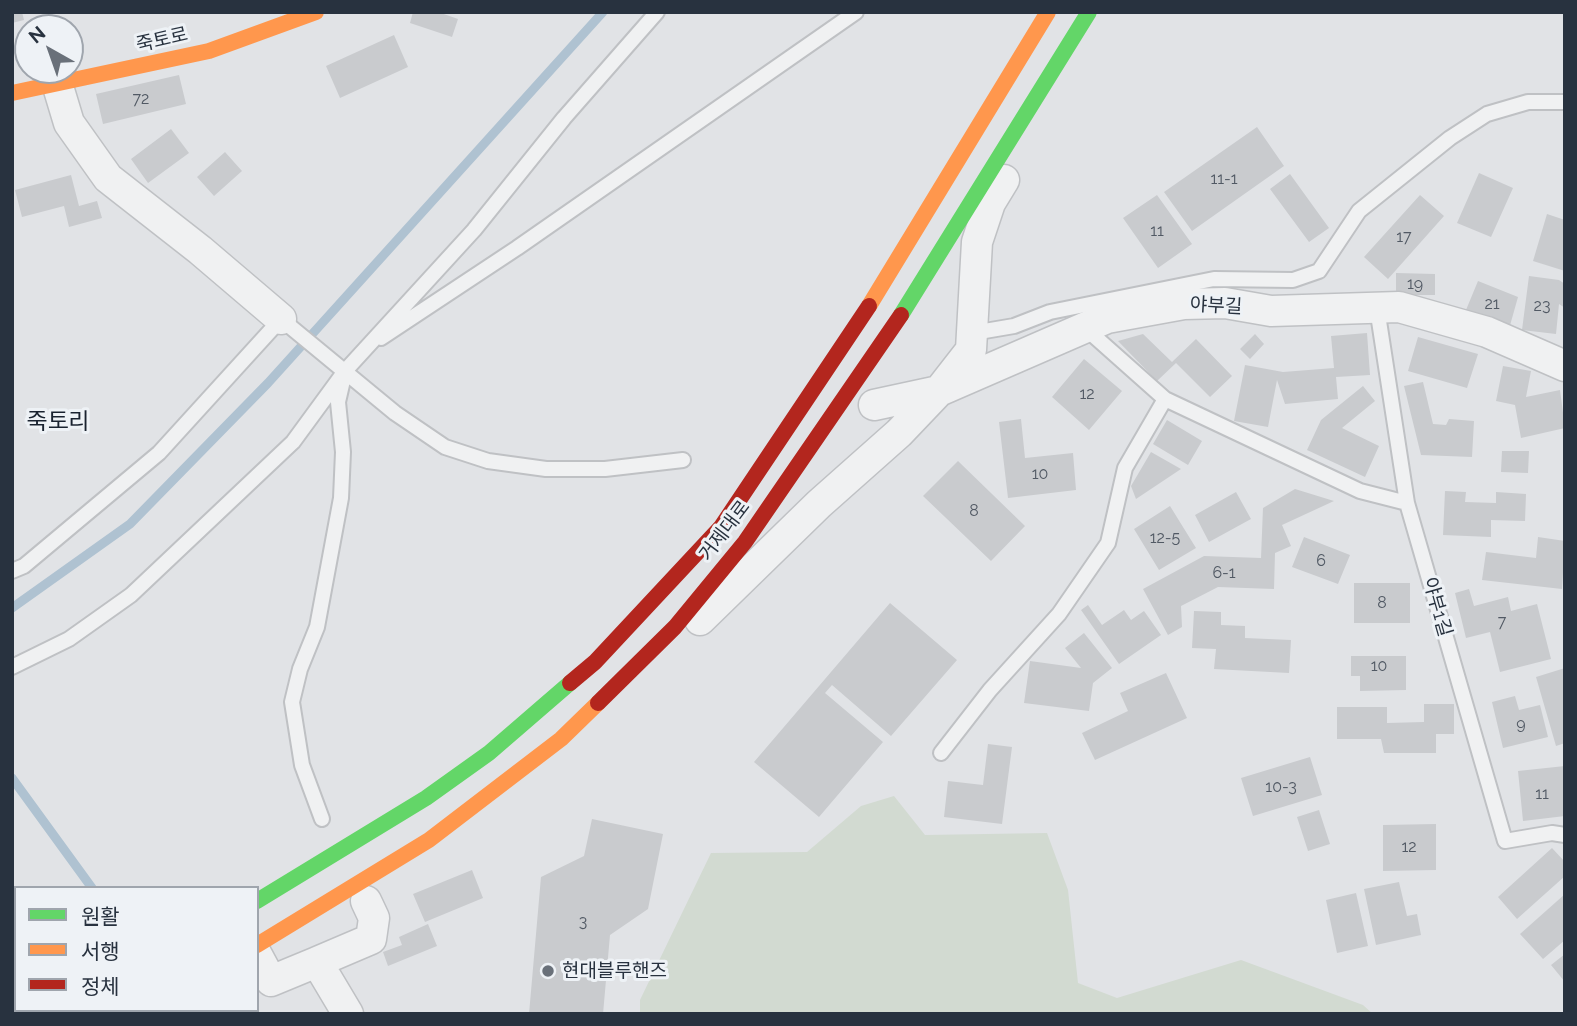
<!DOCTYPE html>
<html>
<head>
<meta charset="utf-8">
<style>
	body { margin:0 }
	#map { position:relative; width:1577px; height:1026px; overflow:hidden; background:#e1e3e6; font-family:Raleway,"Noto Sans KR",sans-serif }
	canvas { display:block }
	.frame { position:absolute; inset:0; border:14px solid #28323f; pointer-events:none }
	.legend { position:absolute; left:14px; top:886px; width:245px; height:126px; box-sizing:border-box; background:#eef2f6; border:2px solid #9fa5ad; margin:0; padding:9px 12px; list-style:none; font-size:21px; color:#28323f }
	.legend li { display:flex; align-items:center; gap:14px; height:35px }
	.legend b { width:35px; border:2px solid #9fa5ad }
	.north { position:absolute; left:14px; top:14px; width:70px; height:70px; box-sizing:border-box; background:#eef2f6; border:2px solid #9fa5ad; border-radius:50%; rotate:320deg; font-size:19px; font-weight:700; line-height:28px; text-align:center; color:#28323f }
	.north::after { content:''; display:block; margin:auto; width:24px; height:32px; background:#697079; clip-path:polygon(50% 0,100% 100%,50% 72%,0 100%) }
</style>
</head>
<body>
<div id="map">
<canvas width="1577" height="1026"></canvas>
<div class="frame"></div>
<ul class="legend">
<li><b style="height:9px;background:#63d668"></b>원활</li>
<li><b style="height:9px;background:#ff974d"></b>서행</li>
<li><b style="height:9px;background:#b3261e"></b>정체</li>
</ul>
<div class="north">N</div>
</div>
<script>
const ctx = document.querySelector('canvas').getContext('2d');
ctx.lineJoin = 'round';
function paint(path, color) { ctx.fillStyle = color; ctx.fill(path, 'evenodd'); }
const shape = rows => new Path2D(rows.map(r => 'M' + r).join(''));
function trace(path, color, width, dash) { ctx.strokeStyle = color; ctx.lineWidth = width; ctx.lineCap = dash ? 'butt' : 'round'; ctx.setLineDash(dash || []); ctx.stroke(path); }
function label(font, color, halo, rows, align = 'center') {
  ctx.font = font + ' Raleway,"Noto Sans KR",sans-serif'; ctx.lineWidth = 6; ctx.setLineDash([]); ctx.textBaseline = 'middle'; ctx.strokeStyle = halo; ctx.fillStyle = color; for (const [text, x, y, turn = 0] of rows) {
    ctx.save(); ctx.translate(x, y); ctx.rotate((+turn || 0) * Math.PI / 180); ctx.textAlign = isNaN(turn) ? turn : align; if (halo) ctx.strokeText(text, 0, 0); ctx.fillText(text, 0, 0); ctx.restore();
  }
}
const green = shape([
	[894,796,925,835,1047,833,1068,890,1078,983,1117,998,1241,960,1363,1005,1373,1014,640,1014,640,1000,711,853,807,852,861,806]
]);
const stream = shape([
	[12,608,130,524,268,383,603,12],
	[12,778,92,888]
]);
const building = shape([
	[12,12,22,12,24,20,12,23],
	[413,12,438,12,458,19,452,37,410,23],
	[394,35,408,67,340,98,326,66],
	[179,75,186,104,103,124,96,94],
	[1257,127,1284,166,1192,231,1164,192],
	[171,129,189,153,148,183,131,159],
	[225,152,242,171,214,196,197,177],
	[1479,173,1513,188,1491,237,1457,223],
	[1290,174,1329,228,1309,242,1270,189],
	[71,175,79,206,97,201,102,218,69,227,64,206,22,217,15,190],
	[1157,195,1192,244,1158,268,1123,218],
	[1420,195,1444,216,1388,279,1364,257],
	[1547,214,1565,220,1565,271,1533,261],
	[1396,273,1435,274,1435,295,1396,295],
	[1529,276,1559,280,1565,284,1565,308,1559,304,1556,334,1522,330],
	[1478,281,1518,297,1509,329,1466,310],
	[1367,333,1370,375,1336,377,1338,399,1285,404,1277,380,1268,427,1234,421,1245,365,1283,372,1334,368,1331,336],
	[1143,334,1172,362,1196,339,1232,376,1210,397,1176,363,1157,381,1118,341],
	[1255,334,1264,344,1250,359,1240,349],
	[1418,337,1478,354,1467,388,1408,371],
	[1084,359,1122,391,1089,430,1052,397],
	[1503,366,1531,371,1526,397,1560,390,1565,428,1521,438,1515,405,1496,401],
	[1423,382,1433,424,1446,425,1449,419,1474,421,1472,457,1421,455,1404,386],
	[1363,386,1375,401,1342,428,1379,446,1365,477,1307,450,1321,420],
	[1021,419,1025,458,1073,453,1076,490,1008,498,999,422],
	[1167,420,1202,441,1188,465,1153,444],
	[1502,451,1529,451,1528,473,1501,472],
	[1151,452,1181,469,1136,499,1131,486],
	[958,461,1025,526,991,561,923,496],
	[1295,489,1334,501,1282,525,1291,546,1275,553,1274,589,1218,587,1181,606,1182,627,1168,635,1143,589,1204,556,1261,558,1263,508],
	[1445,491,1466,492,1465,502,1496,503,1496,492,1526,494,1525,521,1491,520,1491,537,1443,535],
	[1236,492,1251,519,1209,542,1195,515],
	[1170,506,1196,548,1159,570,1134,529],
	[1304,537,1350,555,1338,584,1292,567],
	[1538,537,1565,541,1562,589,1482,580,1486,552,1536,558],
	[1354,583,1410,583,1410,623,1354,623],
	[1469,589,1474,606,1508,597,1511,611,1537,604,1551,659,1500,672,1490,632,1466,638,1455,593],
	[890,603,957,660,891,736,832,685,825,693,883,742,819,817,754,762],
	[1088,605,1102,625,1124,610,1131,620,1144,611,1161,635,1119,664,1081,610],
	[1194,611,1221,612,1221,625,1245,626,1245,638,1291,640,1289,673,1214,669,1216,649,1192,648],
	[1084,633,1112,668,1093,683,1089,711,1024,703,1030,661,1081,668,1065,648],
	[1351,656,1406,656,1406,690,1360,691,1360,676,1351,676],
	[1565,668,1565,743,1556,746,1536,677],
	[1166,673,1187,718,1095,760,1082,733,1128,711,1120,693],
	[1515,696,1519,710,1540,705,1548,737,1503,748,1492,702],
	[1424,704,1454,704,1454,734,1436,734,1436,753,1384,753,1381,739,1337,739,1337,707,1387,707,1387,723,1424,722],
	[988,744,1012,747,1002,824,944,817,948,781,983,785],
	[1310,757,1322,795,1253,816,1241,778],
	[1565,766,1565,816,1523,821,1518,771],
	[1319,810,1330,844,1308,851,1297,817],
	[592,819,663,834,648,909,610,935,603,1014,529,1014,541,877,584,856],
	[1436,824,1436,870,1383,871,1383,825],
	[1552,848,1565,862,1565,876,1517,919,1498,897],
	[472,870,483,898,425,922,413,894],
	[1399,882,1407,916,1417,914,1421,935,1376,945,1364,889],
	[1356,893,1368,946,1337,953,1326,900],
	[1565,894,1565,940,1543,959,1520,934],
	[428,924,437,946,388,966,383,952,402,945,399,937],
	[1565,954,1565,982,1551,965]
]);
const lane = shape([
	[1377,308,1407,503,1505,841,1552,833,1565,835],
	[1084,327,1165,399,1360,491,1407,503],
	[973,333,1014,326,1050,312,1214,279,1293,280,1319,271,1359,211,1450,138,1487,114,1528,102,1565,102],
	[381,338,517,248,856,12],
	[12,571,24,566,159,453,281,319,395,413,445,447,488,461,546,469,605,469,683,460],
	[12,667,69,639,131,595,293,442,345,371,474,230,564,118,657,12],
	[941,753,990,690,1059,614,1108,543,1125,468,1165,399],
	[322,819,302,765,292,702,300,669,317,627,341,498,343,452,338,402,344,376]
]);
const street = shape([
	[53,70,69,123,108,178,200,250,281,319],
	[874,405,939,391,1107,318,1184,304,1225,303,1271,311,1399,307,1487,332,1565,366],
	[700,620,819,504,899,433,939,391,971,350,977,242,990,203,1004,180],
	[257,955,271,981,317,962,348,1014],
	[317,962,371,939,374,918,366,901],
	[222,1014,226,1010]
]);
const fast = shape([
	[901,315,1089,12],
	[257,901,426,798,489,753,570,683]
]);
const slow = shape([
	[12,93,209,51,316,12],
	[869,306,1048,12],
	[257,945,429,840,561,739,598,703],
	[75,1014,82,1010]
]);
const jam = shape([
	[570,683,595,662,721,527,869,306],
	[598,703,675,627,745,542,901,315],
	[153,1014,158,1010]
]);
const markers = [
	[548,971,7,"#697079"]
];
const numberNames = [
	["72",141,99],
	["11-1",1224,179],
	["11",1157,231],
	["17",1404,237],
	["19",1415,284],
	["21",1492,304],
	["23",1542,306],
	["12",1087,394],
	["10",1040,474],
	["8",974,511],
	["12-5",1165,538],
	["6",1321,561],
	["6-1",1224,573],
	["8",1382,603],
	["7",1502,622],
	["10",1379,666],
	["9",1521,724],
	["10-3",1281,787],
	["11",1542,794],
	["12",1409,847],
	["3",583,922]
];
const streetNames = [
	["죽토로",162,40,-13],
	["야부길",1216,306,3],
	["거제대로",725,531,-53],
	["야부1길",1437,607,74]
];
const poiNames = [
	["현대블루핸즈",562,971]
];
const quarterNames = [
	["죽토리",58,422]
];
paint(green, '#d2dad1');
trace(stream, '#afc2d1', 9);
paint(building, '#c9cbce');
trace(lane, '#bfc1c4', 18);
trace(street, '#bfc1c4', 33);
trace(lane, '#f0f1f2', 14);
trace(street, '#f0f1f2', 30);
trace(fast, '#63d668', 16);
trace(slow, '#ff974d', 16);
trace(jam, '#b3261e', 16);
for (const [x, y, r, color] of markers) { const dot = new Path2D(); dot.arc(x, y, r, 0, 2 * Math.PI); ctx.fillStyle = color; ctx.fill(dot); trace(dot, '#eef2f6', 2.5); }
label('16px', '#515964', null, numberNames);
label('19px', '#28323f', '#eef2f6', streetNames);
label('19px', '#28323f', '#eef2f6', poiNames, 'left');
label('23px', '#1a2330', '#eef2f6', quarterNames);
</script>
</body>
</html>
